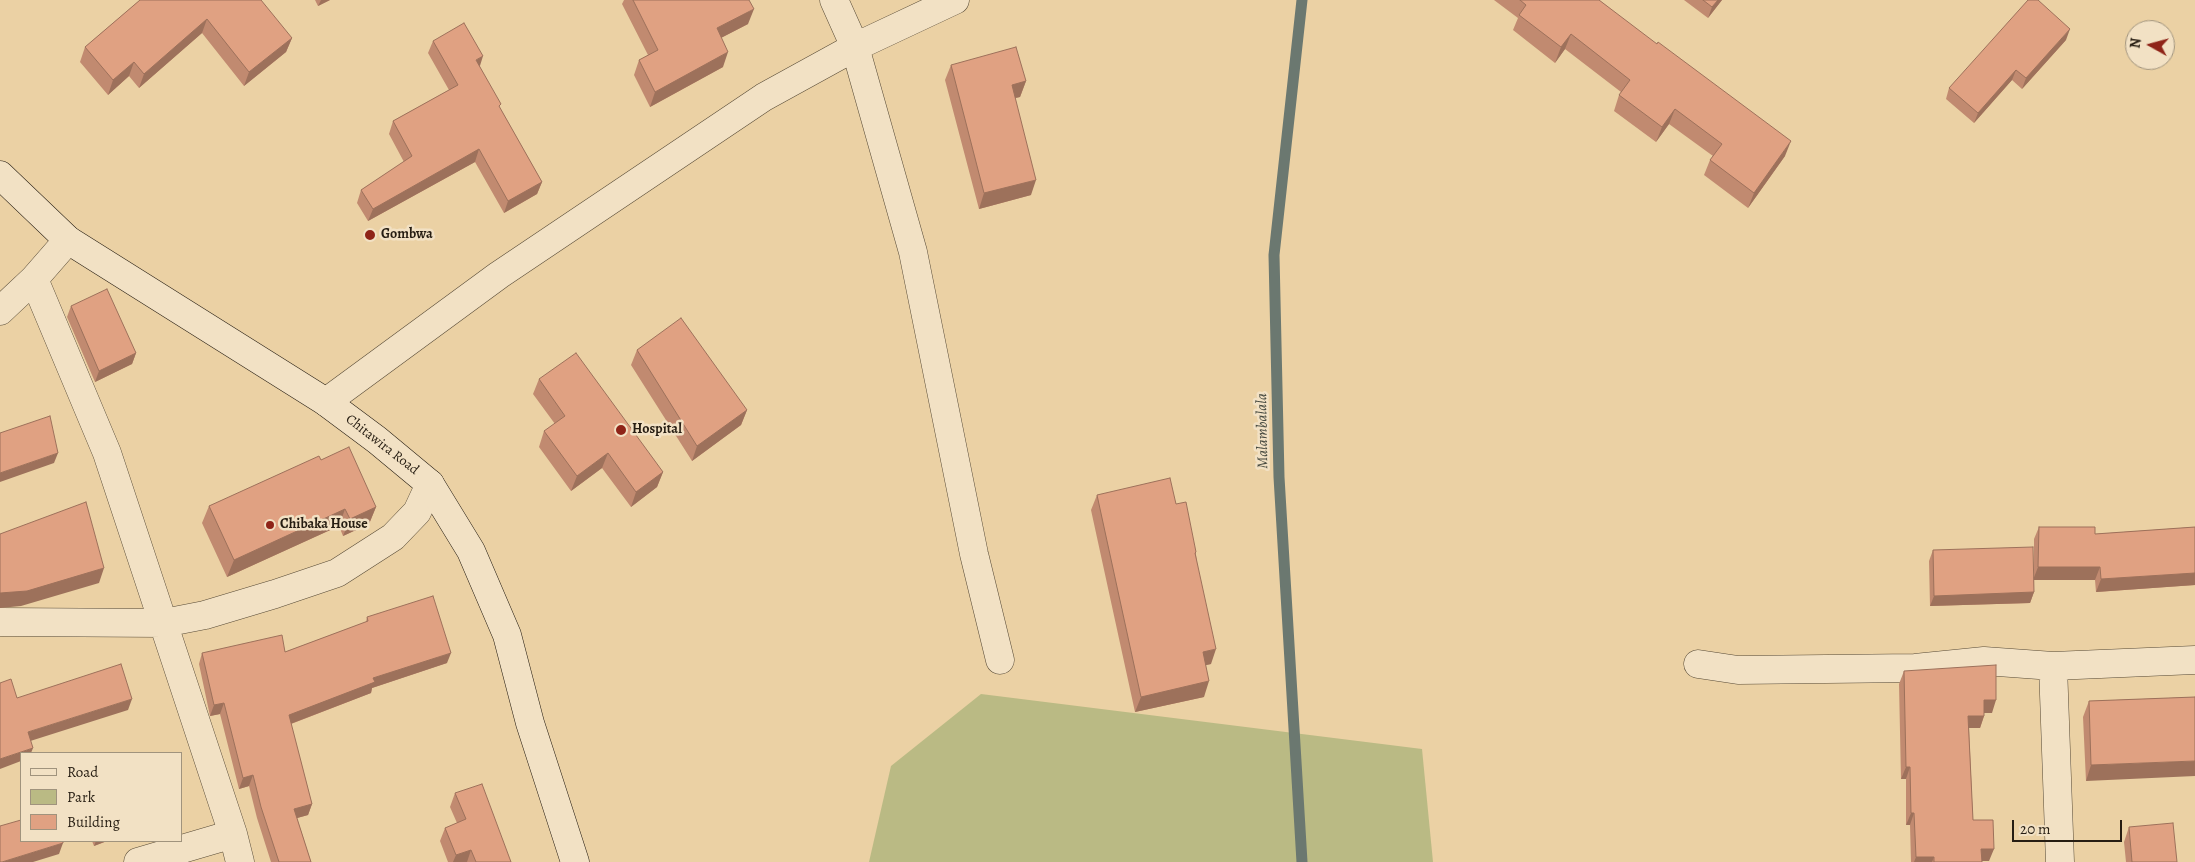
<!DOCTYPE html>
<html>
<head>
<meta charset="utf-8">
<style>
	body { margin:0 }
	#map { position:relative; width:2195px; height:862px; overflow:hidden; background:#ebd1a4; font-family:Alegreya,serif }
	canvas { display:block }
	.legend { position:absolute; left:20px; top:752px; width:162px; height:90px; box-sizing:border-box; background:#f2e1c4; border:1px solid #a0937d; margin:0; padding:6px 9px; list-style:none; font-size:15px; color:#261d12 }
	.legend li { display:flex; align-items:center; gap:10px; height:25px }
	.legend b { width:25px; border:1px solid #a0937d }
	.north { position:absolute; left:2125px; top:20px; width:50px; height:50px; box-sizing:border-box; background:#f2e1c4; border:1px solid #a0937d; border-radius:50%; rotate:277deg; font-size:14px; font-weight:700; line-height:20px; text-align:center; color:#261d12 }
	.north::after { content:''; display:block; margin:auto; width:18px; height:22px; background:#8f2418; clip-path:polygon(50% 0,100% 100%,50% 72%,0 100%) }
	.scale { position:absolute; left:2012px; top:820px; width:110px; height:22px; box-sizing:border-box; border:2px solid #261d12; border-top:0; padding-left:6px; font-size:15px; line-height:18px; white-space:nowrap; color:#261d12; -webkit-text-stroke:4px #f2e1c4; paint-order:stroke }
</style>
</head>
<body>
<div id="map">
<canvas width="2195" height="862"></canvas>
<ul class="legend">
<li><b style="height:6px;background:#f2e1c4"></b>Road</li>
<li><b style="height:14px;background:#baba84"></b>Park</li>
<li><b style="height:14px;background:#e0a182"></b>Building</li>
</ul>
<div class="north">N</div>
<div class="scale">20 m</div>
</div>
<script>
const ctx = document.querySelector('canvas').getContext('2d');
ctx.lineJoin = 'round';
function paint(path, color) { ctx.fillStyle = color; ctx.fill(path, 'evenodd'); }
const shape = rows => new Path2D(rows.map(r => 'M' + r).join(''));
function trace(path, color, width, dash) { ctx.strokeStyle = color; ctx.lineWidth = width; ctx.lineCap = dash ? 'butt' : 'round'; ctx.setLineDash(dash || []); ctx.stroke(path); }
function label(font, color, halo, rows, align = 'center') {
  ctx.font = font + ' Alegreya,serif'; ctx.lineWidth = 5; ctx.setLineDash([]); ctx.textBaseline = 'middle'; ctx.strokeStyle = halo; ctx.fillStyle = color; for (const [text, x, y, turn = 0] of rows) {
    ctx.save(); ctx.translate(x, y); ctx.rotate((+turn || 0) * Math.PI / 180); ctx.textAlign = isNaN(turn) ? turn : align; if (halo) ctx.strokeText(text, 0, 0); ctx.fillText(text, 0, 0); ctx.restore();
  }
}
const green = shape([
	[981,694,1422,749,1433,862,869,862,891,766]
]);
const stream = shape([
	[1302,862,1279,477,1274,255,1302,0]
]);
const street = shape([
	[834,0,855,47,913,252,974,554,1000,660],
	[34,279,107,453,233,834,240,862],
	[0,311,34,279,68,240],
	[326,402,499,275,764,97,855,47,955,0],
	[0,622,164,623,205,615,275,594,337,573,393,537,417,512,430,484],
	[1698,664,1738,670,1915,668,1984,661,2053,666,2195,660],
	[2053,666,2060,862],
	[138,862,233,834]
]);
const secondary = shape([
	[0,175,68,240,326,402,377,440,430,484,471,551,507,635,530,723,575,862]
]);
const wall = shape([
	[140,0,292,38,286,52,244,86,202,33,139,88,129,76,108,95,80,62,85,47],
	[315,0,330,0,318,6],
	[624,0,749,0,748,24,721,38,723,67,650,107,634,75,639,60,648,55,622,4],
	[1494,0,1599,0,1785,156,1748,208,1704,175,1710,160,1713,156,1669,124,1656,142,1614,111,1619,95,1621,92,1565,49,1555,63,1513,30,1518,18],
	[1684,0,1722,0,1708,18],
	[2066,40,2022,89,2012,80,1974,123,1946,99,1949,88],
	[433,41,480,67,500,108,542,182,537,194,504,213,475,162,368,221,357,203,361,190,404,162,389,134,393,121,449,90,428,53],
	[951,65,1026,81,1020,97,1015,98,1031,195,979,209,945,80],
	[71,306,136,353,132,364,95,382,67,317],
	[637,350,747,410,741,425,692,461,631,365],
	[539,379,663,472,657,487,631,507,602,468,571,491,539,447,544,431,555,424,533,394],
	[321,460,376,507,369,524,343,536,339,526,227,577,202,523,209,506],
	[1097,495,1176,504,1196,552,1196,555,1211,664,1206,665,1204,697,1135,712,1091,510],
	[2039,527,2095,534,2195,527,2195,585,2096,592,2095,580,2034,580,2034,592,2030,603,1930,606,1929,561,1933,550,2034,577,2034,539],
	[367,617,447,663,372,688,371,693,291,724,312,804,308,815,297,818,311,862,271,862,257,818,249,786,239,789,220,714,210,716,199,664,202,653,285,652,366,622],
	[1904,671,1992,713,1984,713,1984,716,1980,728,1969,728,1973,820,1989,861,1982,861,1982,862,1911,862,1910,825,1906,825,1906,779,1901,779,1899,684],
	[2195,697,2086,781,2083,717,2089,701],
	[455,793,511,862,448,862,440,841,445,828,457,823,450,807],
	[2129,827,2177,862,2126,862,2124,842],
	[92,841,107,841,94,846]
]);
const shadedWall = shape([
	[321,0,330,0,318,6],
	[1718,0,1722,0,1708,18,1712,7],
	[754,9,748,24,711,43,717,28],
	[207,19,202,33,139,88,144,74],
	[2070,29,2066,40,2022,89,2026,78],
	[1571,34,1565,49,1555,63,1561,47],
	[292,38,286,52,244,86,249,72],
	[728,52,723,67,650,107,655,92],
	[483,56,479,69,476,60],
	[134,62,129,76,108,95,113,80],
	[2016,70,2012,80,1974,123,1978,113],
	[1026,81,1020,97,1006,100,1012,85],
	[1675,109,1669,124,1656,142,1662,127],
	[1791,141,1785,156,1748,208,1754,193],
	[479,149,475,162,368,221,373,209],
	[1036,180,1031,195,979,209,984,193],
	[542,182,537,194,504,213,508,201],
	[136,353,132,364,95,382,99,371],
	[747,410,741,425,692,461,697,446],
	[58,453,54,463,0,482,0,473],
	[608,453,602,468,571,491,577,476],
	[663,472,657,487,631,507,636,492],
	[376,507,369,524,343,536,350,519],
	[345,509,339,526,227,577,234,560],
	[2038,567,2100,567,2095,580,2033,580],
	[104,568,99,583,21,606,0,608,0,593],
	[2195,573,2195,585,2096,592,2101,579],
	[2034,592,2030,603,1930,606,1934,596],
	[1216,649,1211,664,1197,667,1203,652],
	[451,653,447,663,372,688,371,693,285,726,289,715,373,678],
	[1209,681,1204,697,1135,712,1141,697],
	[132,699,128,710,24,743,28,732],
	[1984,700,1996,700,1992,713,1979,713],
	[224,703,220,714,210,716,214,705],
	[1968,716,1984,716,1980,728,1964,728],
	[33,748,31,753,21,753,21,761,0,769,0,759],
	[2195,761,2195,776,2086,781,2091,765],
	[1906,767,1910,767,1906,779,1901,779],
	[253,775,249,786,239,789,243,778],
	[312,804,308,815,290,820,294,809],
	[1911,813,1914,813,1910,825,1906,825],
	[96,841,107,841,94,846],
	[63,843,59,854,33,862,2,862],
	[1981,849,1994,849,1989,861,1977,861],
	[471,850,467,862,453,862,456,855],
	[1916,857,1934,857,1932,862,1914,862]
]);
const building = shape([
	[140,0,261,0,292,38,249,72,207,19,144,74,134,62,113,80,85,47,140,0],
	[633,0,749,0,754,9,717,28,728,52,655,92,639,60,658,50,633,0],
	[1520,0,1599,0,1657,44,1658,42,1791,141,1754,193,1710,160,1722,144,1675,109,1662,127,1619,95,1630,80,1571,34,1561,47,1519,15,1526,5,1520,0],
	[1703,0,1718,0,1712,7,1703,0],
	[2028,0,2038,0,2070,29,2026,78,2016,70,1978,113,1949,88,2028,0],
	[464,23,483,56,476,60,501,104,499,106,542,182,508,201,479,149,373,209,361,190,412,156,393,121,458,85,433,41,464,23],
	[1016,47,1026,81,1012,85,1036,180,984,193,951,65,1016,47],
	[107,289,136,353,99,371,71,306,107,289],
	[681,318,747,410,697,446,637,350,681,318],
	[576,353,663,472,636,492,608,453,577,476,544,431,565,416,539,379,576,353],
	[50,416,58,453,0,473,0,433,50,416],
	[349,447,376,507,350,519,345,509,234,560,209,506,319,456,321,460,349,447],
	[1170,478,1176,504,1186,502,1196,552,1195,553,1216,649,1203,652,1209,681,1141,697,1097,495,1170,478],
	[86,502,104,568,27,591,0,593,0,534,86,502],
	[2039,527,2095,527,2095,534,2195,527,2195,573,2101,579,2100,567,2038,567,2039,527],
	[2033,547,2034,592,1934,596,1933,550,2033,547],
	[433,596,451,653,373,678,375,682,289,715,312,804,294,809,311,862,279,862,261,807,253,775,243,778,224,703,214,705,202,653,282,635,285,652,368,621,367,617,433,596],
	[121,664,132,699,28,732,33,748,0,759,0,683,11,679,17,698,121,664],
	[1996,665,1996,700,1984,700,1984,716,1968,716,1973,820,1993,820,1994,849,1981,849,1982,862,1934,862,1934,857,1916,857,1914,813,1911,813,1910,767,1906,767,1904,671,1996,665],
	[2195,697,2195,761,2091,765,2089,701,2195,697],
	[482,784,511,862,476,862,471,850,456,855,445,828,466,819,455,793,482,784],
	[21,820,21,841,63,841,63,843,2,862,0,862,0,826,21,820],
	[2173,823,2177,862,2132,862,2129,827,2173,823]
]);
const markers = [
	[370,235,6,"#8f2418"],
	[621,430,6,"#8f2418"],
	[270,525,5,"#8f2418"]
];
const poiNames = [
	["Gombwa",381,235],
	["Hospital",632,430],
	["Chibaka House",280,525]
];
const streetNames = [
	["Chitawira Road",382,445,38]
];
const waterNames = [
	["Malambalala",1263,431,-91]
];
paint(green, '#baba84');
trace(stream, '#6b7870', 11);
trace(street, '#574a36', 29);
trace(secondary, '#261d12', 29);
trace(street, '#f2e1c4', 28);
trace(secondary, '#f2e1c4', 28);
paint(wall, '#c18a70');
paint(shadedWall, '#9d715b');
paint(building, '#e0a182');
trace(building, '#9d715b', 1);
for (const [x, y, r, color] of markers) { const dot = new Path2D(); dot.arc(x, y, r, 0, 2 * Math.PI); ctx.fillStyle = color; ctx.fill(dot); trace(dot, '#f2e1c4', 2); }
label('bold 14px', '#261d12', '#f2e1c4', poiNames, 'left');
label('14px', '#261d12', '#f2e1c4', streetNames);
label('italic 15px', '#484b41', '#f2e1c4', waterNames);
</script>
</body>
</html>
